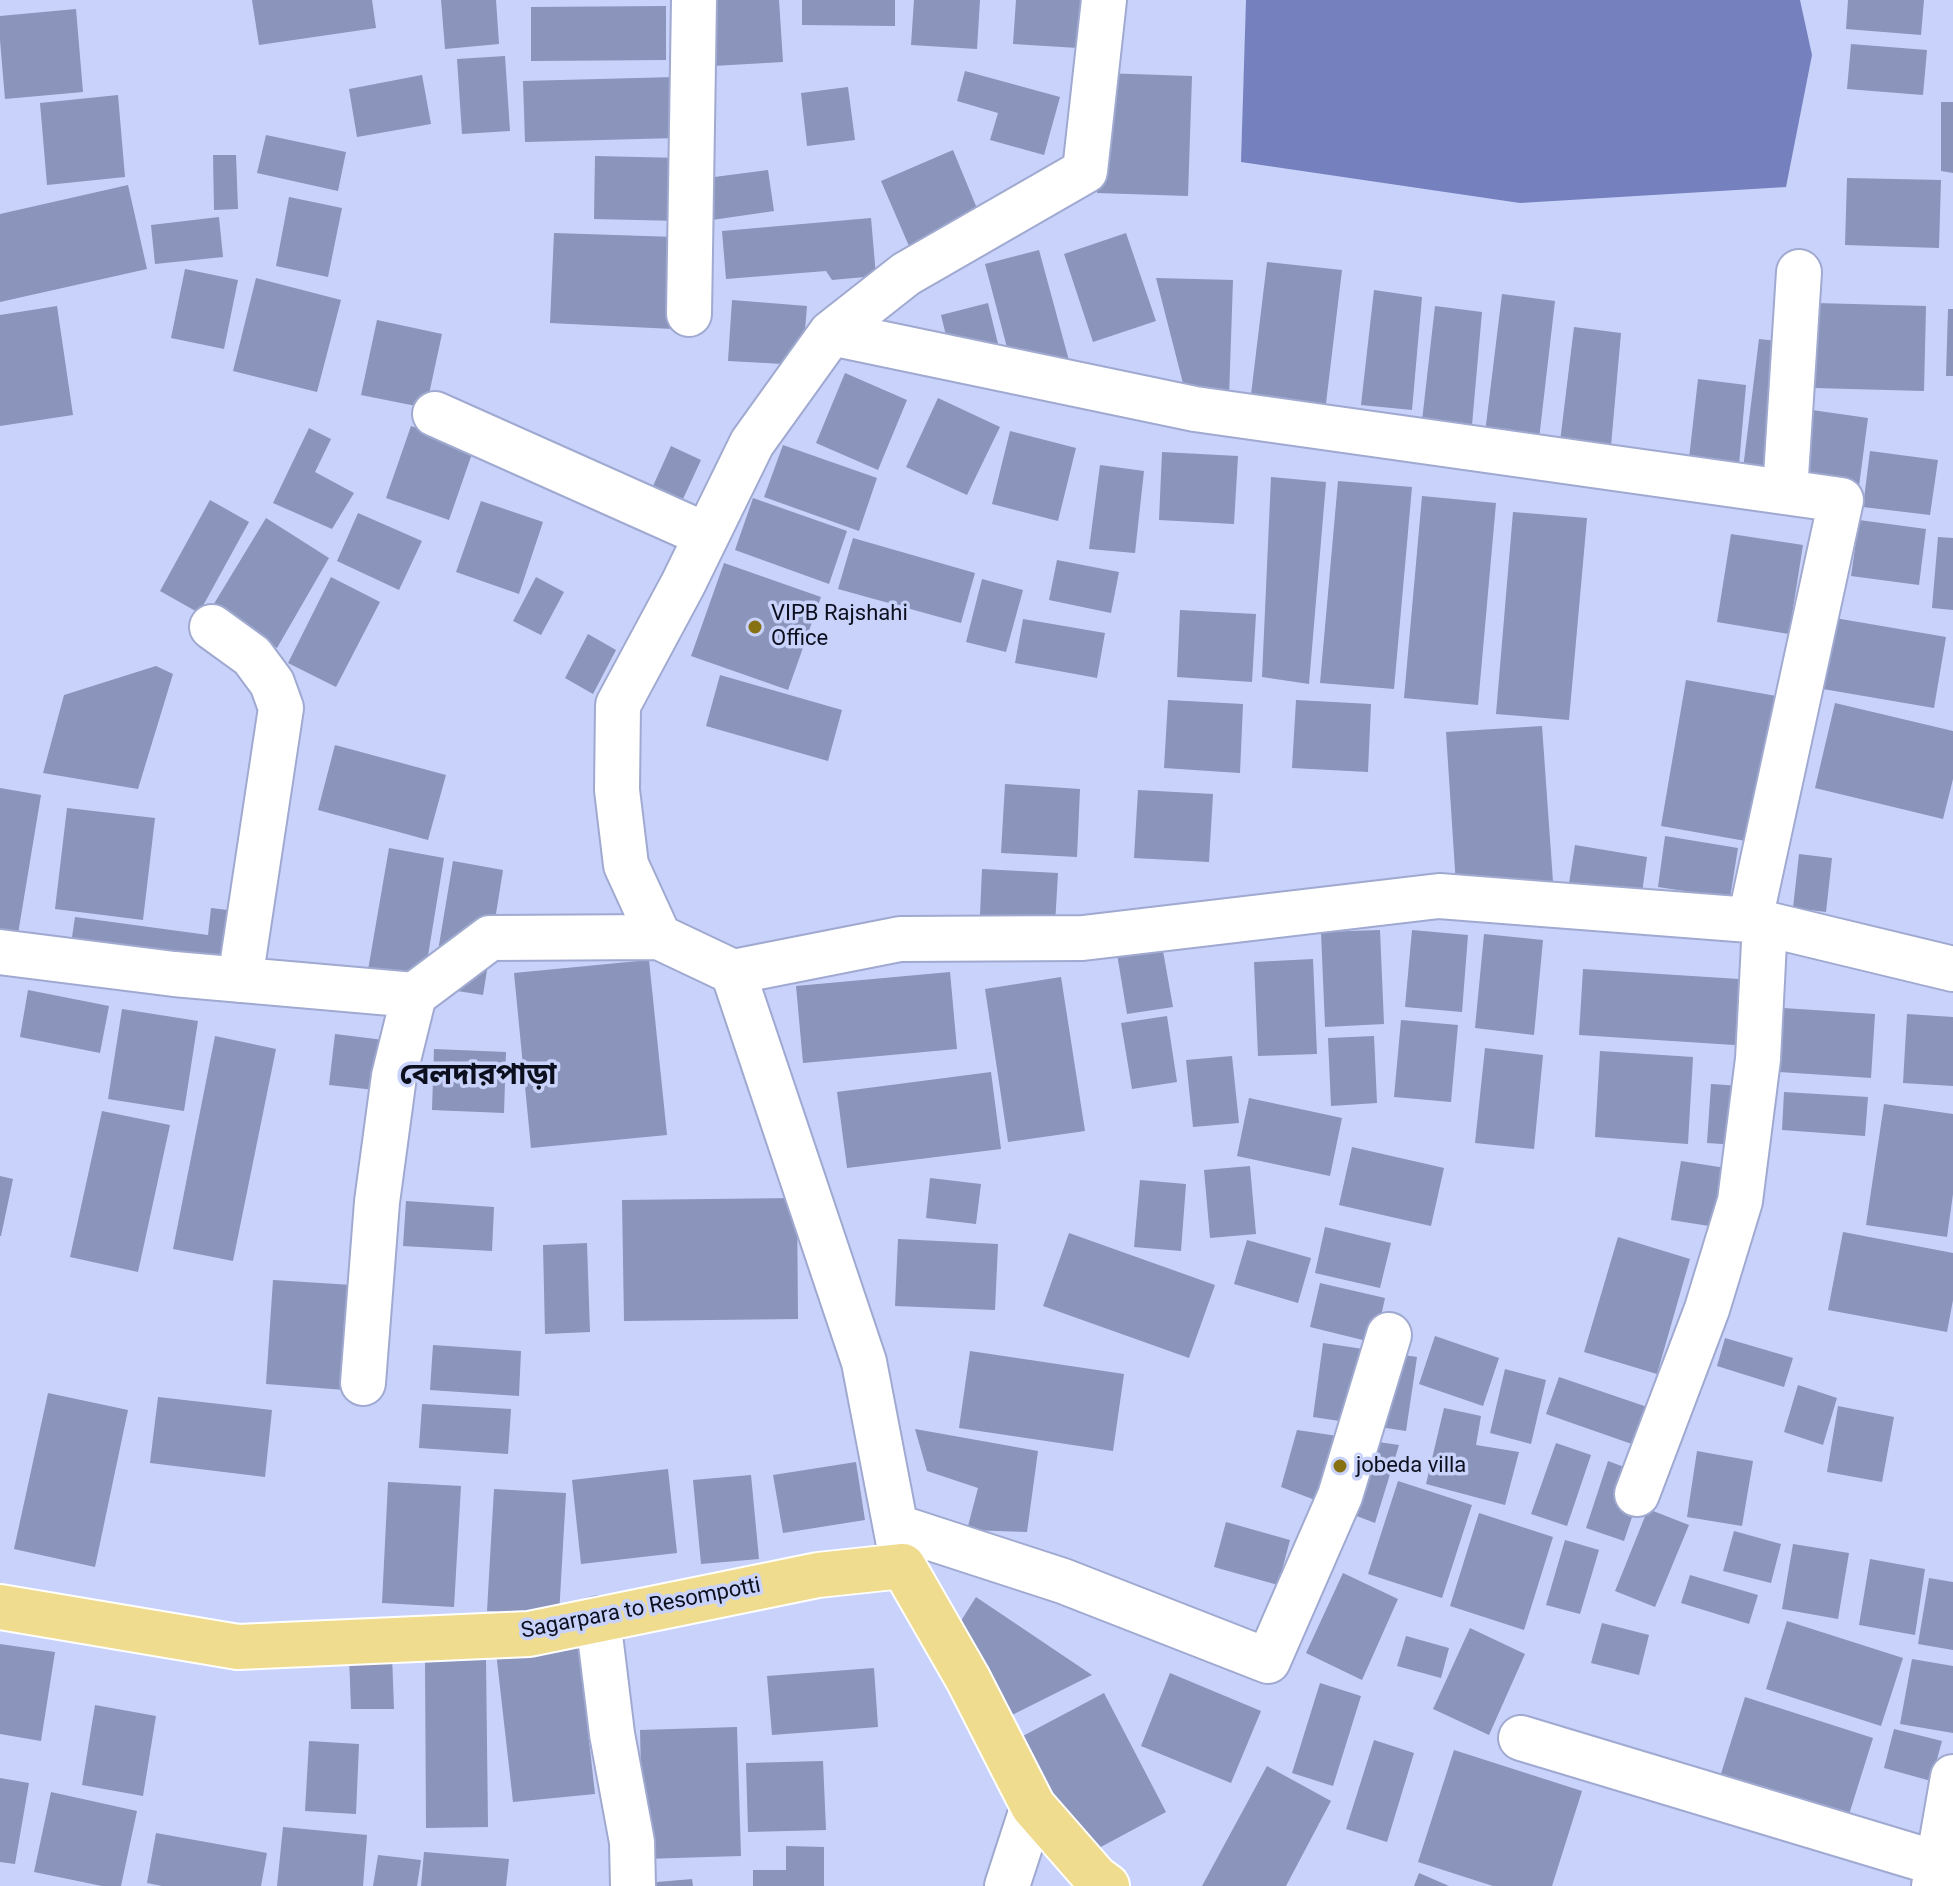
<!DOCTYPE html>
<html>
<head>
<meta charset="utf-8">
<style>
	body { margin:0 }
	canvas { display:block; background:#c8d2fa }
</style>
</head>
<body>
<canvas width="1953" height="1886"></canvas>
<script>
const ctx = document.querySelector('canvas').getContext('2d');
ctx.lineJoin = 'round';
function paint(path, color) { ctx.fillStyle = color; ctx.fill(path, 'evenodd'); }
const shape = rows => new Path2D(rows.map(r => 'M' + r).join(''));
function trace(path, color, width, dash) { ctx.strokeStyle = color; ctx.lineWidth = width; ctx.lineCap = dash ? 'butt' : 'round'; ctx.setLineDash(dash || []); ctx.stroke(path); }
function label(font, color, halo, rows, align = 'center') {
  ctx.font = font + ' Roboto,"Noto Sans Bengali",sans-serif'; ctx.lineWidth = 7; ctx.setLineDash([]); ctx.textBaseline = 'middle'; ctx.strokeStyle = halo; ctx.fillStyle = color; for (const [text, x, y, turn = 0] of rows) {
    ctx.save(); ctx.translate(x, y); ctx.rotate((+turn || 0) * Math.PI / 180); ctx.textAlign = isNaN(turn) ? turn : align; if (halo) ctx.strokeText(text, 0, 0); ctx.fillText(text, 0, 0); ctx.restore();
  }
}
const water = shape([
	[1246,0,1800,0,1812,55,1786,187,1520,203,1241,162]
]);
const building = shape([
	[252,0,372,0,376,28,259,45],
	[441,0,496,0,499,44,445,49],
	[709,0,779,0,783,62,713,66],
	[802,0,895,0,895,26,802,25],
	[914,0,980,0,977,49,911,45],
	[1016,0,1082,0,1078,48,1013,44],
	[1848,0,1924,0,1921,35,1846,29],
	[666,6,666,60,531,61,531,7],
	[76,9,83,92,5,99,0,40,0,16],
	[1851,44,1927,50,1923,95,1847,89],
	[505,56,510,131,462,134,457,59],
	[965,71,1060,97,1044,155,990,140,998,113,957,101],
	[1101,73,1192,76,1188,196,1097,193],
	[422,75,431,124,357,137,349,89],
	[675,77,677,138,525,142,523,81],
	[848,87,855,140,807,146,801,93],
	[118,95,125,177,47,185,40,103],
	[1941,102,1953,102,1953,173,1941,171],
	[266,135,346,152,338,191,257,173],
	[953,150,983,223,912,253,881,181],
	[213,155,236,155,238,209,214,210],
	[595,156,682,158,680,221,594,219],
	[768,170,774,211,705,221,699,179],
	[1847,178,1941,180,1939,248,1845,245],
	[128,185,147,269,0,302,0,214],
	[289,197,342,208,328,277,276,266],
	[219,217,223,257,155,264,151,225],
	[871,218,876,276,832,280,826,271,726,279,722,231],
	[554,233,676,237,673,329,550,323],
	[1126,233,1156,321,1093,342,1064,254],
	[1039,250,1074,379,1019,393,985,264],
	[1267,262,1342,270,1324,420,1249,411],
	[185,269,238,280,224,349,171,338],
	[256,278,341,300,317,392,233,371],
	[1156,278,1233,280,1229,397,1186,395],
	[1374,290,1422,297,1412,410,1361,405],
	[1502,294,1555,301,1539,439,1485,433],
	[732,300,807,306,802,365,728,361],
	[988,303,1002,360,955,372,941,315],
	[1816,303,1926,306,1924,391,1814,388],
	[57,306,73,415,0,426,0,315],
	[1435,306,1482,312,1472,425,1422,421],
	[1948,309,1953,309,1953,376,1946,376],
	[377,320,442,334,426,408,361,395],
	[1574,327,1621,333,1611,446,1560,442],
	[1759,339,1813,345,1796,484,1742,477],
	[845,373,907,400,878,470,816,443],
	[1698,379,1746,385,1736,499,1685,494],
	[938,398,1000,427,967,495,906,467],
	[1812,410,1868,418,1859,486,1804,478],
	[411,426,474,448,449,520,386,498],
	[309,428,331,439,315,472,354,493,332,529,273,503],
	[1010,431,1076,448,1058,521,992,504],
	[783,445,877,478,859,531,764,497],
	[671,446,701,460,683,499,653,486],
	[1870,451,1938,460,1930,515,1863,507],
	[1162,452,1238,456,1234,524,1159,520],
	[1100,465,1144,471,1135,553,1089,549],
	[1271,477,1326,482,1309,684,1262,677],
	[1338,481,1412,487,1394,689,1320,683],
	[1422,496,1496,503,1478,705,1404,698],
	[753,498,847,531,829,584,735,550],
	[210,500,249,522,199,613,160,591],
	[481,501,543,522,519,594,456,572],
	[1513,512,1587,518,1569,720,1496,714],
	[358,513,422,541,399,590,337,561],
	[266,518,329,558,277,648,209,612],
	[1859,520,1926,529,1919,585,1851,576],
	[1731,534,1803,545,1789,634,1717,622],
	[1938,537,1953,538,1953,610,1932,608],
	[853,538,975,573,961,623,838,589],
	[1057,560,1119,572,1111,613,1049,600],
	[724,563,821,597,788,690,691,656],
	[331,577,380,602,336,687,288,663],
	[536,577,564,592,541,635,513,621],
	[982,579,1023,590,1006,652,966,642],
	[1180,610,1256,614,1252,682,1177,677],
	[1829,617,1946,637,1934,708,1817,688],
	[1023,619,1105,633,1097,678,1015,663],
	[588,634,616,650,593,694,565,678],
	[156,666,173,674,138,789,43,773,64,695],
	[720,675,842,710,828,761,706,726],
	[1686,680,1782,697,1757,843,1661,826],
	[1168,700,1243,704,1240,773,1164,768],
	[1296,700,1371,704,1368,772,1292,768],
	[1835,703,1953,731,1953,779,1943,819,1815,788],
	[1542,726,1555,910,1458,916,1446,732],
	[335,745,446,775,428,840,318,810],
	[1005,784,1080,789,1077,857,1001,853],
	[0,788,41,795,16,946,0,943],
	[1138,790,1213,794,1209,862,1134,858],
	[67,808,155,818,143,920,55,909],
	[1665,836,1738,848,1730,898,1658,887],
	[1575,845,1647,857,1640,907,1567,896],
	[389,848,444,858,423,986,367,976],
	[1799,854,1832,858,1826,912,1793,908],
	[453,861,503,870,483,995,432,987],
	[982,869,1058,873,1054,942,979,938],
	[211,908,236,911,230,966,71,944,75,917,208,935],
	[1380,930,1384,1024,1325,1027,1321,932],
	[1412,930,1468,935,1462,1012,1405,1007],
	[1484,934,1543,940,1534,1035,1475,1028],
	[1161,940,1173,1007,1127,1014,1116,948],
	[1313,959,1317,1054,1258,1056,1254,962],
	[649,960,667,1135,531,1148,514,973],
	[1583,969,1754,980,1750,1046,1579,1035],
	[950,972,957,1049,803,1063,796,986],
	[1061,977,1085,1131,1008,1142,985,989],
	[28,990,109,1006,100,1053,20,1037],
	[1783,1008,1875,1014,1871,1078,1779,1072],
	[122,1009,198,1021,184,1111,108,1099],
	[1907,1014,1953,1017,1953,1086,1903,1083],
	[1167,1016,1177,1082,1132,1089,1121,1023],
	[1401,1020,1458,1025,1451,1102,1394,1097],
	[335,1034,408,1043,403,1093,329,1085],
	[215,1036,276,1049,233,1261,173,1249],
	[1374,1036,1377,1103,1331,1106,1328,1038],
	[1485,1048,1543,1055,1534,1149,1475,1143],
	[434,1049,506,1052,504,1113,432,1110],
	[1600,1051,1693,1057,1688,1144,1595,1137],
	[1232,1056,1239,1123,1193,1127,1186,1060],
	[991,1072,1001,1149,847,1168,837,1092],
	[1711,1084,1741,1086,1737,1145,1707,1143],
	[1784,1092,1868,1097,1865,1136,1782,1130],
	[1249,1098,1342,1118,1330,1176,1237,1156],
	[1884,1104,1953,1114,1953,1194,1947,1237,1866,1225],
	[102,1111,170,1125,138,1272,70,1257],
	[1352,1147,1444,1168,1431,1226,1339,1205],
	[1681,1161,1732,1169,1722,1228,1671,1220],
	[1250,1166,1256,1234,1210,1238,1204,1170],
	[0,1176,13,1179,1,1236,0,1236],
	[930,1178,981,1184,976,1224,926,1218],
	[1140,1180,1186,1184,1181,1251,1134,1247],
	[797,1198,798,1319,624,1321,622,1200],
	[406,1201,494,1207,492,1251,403,1246],
	[1325,1227,1391,1243,1380,1288,1315,1273],
	[1843,1232,1953,1253,1953,1300,1947,1332,1828,1310],
	[1069,1233,1215,1285,1189,1358,1043,1306],
	[1618,1237,1690,1259,1657,1374,1584,1352],
	[898,1239,998,1244,995,1310,895,1306],
	[1247,1240,1311,1258,1298,1303,1234,1284],
	[587,1243,590,1332,545,1334,543,1245],
	[273,1280,352,1285,345,1390,266,1384],
	[1320,1283,1385,1298,1375,1343,1310,1327],
	[1435,1336,1499,1358,1483,1406,1419,1384],
	[1725,1338,1793,1358,1784,1387,1717,1366],
	[1323,1343,1417,1357,1406,1431,1313,1417],
	[433,1345,521,1351,519,1396,430,1390],
	[970,1351,1124,1374,1113,1451,959,1428],
	[1505,1369,1546,1380,1531,1444,1490,1433],
	[1559,1377,1662,1412,1649,1450,1546,1414],
	[1798,1385,1837,1398,1823,1445,1784,1432],
	[48,1393,128,1410,95,1567,14,1549],
	[158,1397,272,1410,265,1477,150,1463],
	[422,1404,511,1409,508,1454,419,1448],
	[1838,1406,1894,1417,1882,1482,1827,1472],
	[1444,1408,1481,1416,1476,1445,1519,1452,1505,1505,1426,1484],
	[915,1429,1038,1451,1027,1532,967,1530,978,1488,927,1471],
	[1297,1430,1399,1445,1375,1523,1281,1487],
	[1556,1443,1591,1455,1567,1526,1531,1514],
	[1697,1451,1753,1461,1742,1526,1687,1517],
	[1608,1461,1646,1475,1624,1541,1586,1528],
	[856,1462,865,1520,783,1533,773,1475],
	[668,1469,677,1553,581,1564,572,1480],
	[751,1475,759,1559,701,1564,693,1480],
	[1398,1481,1472,1505,1442,1598,1368,1574],
	[388,1482,461,1486,454,1607,382,1603],
	[494,1489,566,1493,559,1615,487,1611],
	[1648,1509,1689,1525,1655,1607,1615,1591],
	[1479,1513,1553,1537,1524,1630,1450,1606],
	[1226,1522,1290,1540,1278,1585,1214,1567],
	[1734,1531,1781,1544,1771,1583,1723,1571],
	[1565,1540,1599,1550,1580,1614,1546,1605],
	[1793,1544,1849,1553,1838,1619,1782,1609],
	[1870,1559,1925,1569,1915,1635,1859,1625],
	[1343,1573,1398,1599,1362,1680,1306,1653],
	[1690,1575,1758,1595,1749,1624,1681,1603],
	[1929,1578,1953,1582,1953,1650,1918,1644],
	[976,1597,1092,1675,1006,1718,959,1624],
	[1787,1621,1903,1658,1881,1726,1766,1689],
	[1602,1623,1649,1635,1639,1675,1591,1663],
	[1470,1628,1525,1654,1489,1735,1433,1709],
	[1406,1636,1449,1648,1441,1678,1397,1666],
	[578,1642,595,1794,513,1802,496,1652],
	[0,1644,55,1652,41,1741,0,1734],
	[392,1655,394,1709,351,1709,349,1656],
	[486,1659,488,1827,426,1828,425,1660],
	[1912,1659,1953,1666,1953,1733,1900,1724],
	[874,1668,878,1727,772,1735,767,1676],
	[1170,1673,1261,1711,1231,1783,1141,1746],
	[1320,1683,1361,1696,1333,1786,1292,1773],
	[1104,1693,1166,1812,1084,1856,1021,1737],
	[1745,1697,1873,1738,1847,1821,1719,1780],
	[95,1705,156,1716,143,1796,82,1785],
	[737,1727,741,1856,643,1859,640,1730],
	[1894,1729,1942,1741,1931,1781,1884,1768],
	[1374,1740,1414,1753,1387,1842,1346,1829],
	[309,1741,359,1744,356,1814,305,1811],
	[1454,1750,1582,1791,1552,1886,1493,1886,1418,1862],
	[823,1761,826,1830,748,1832,746,1763],
	[1267,1766,1331,1801,1286,1886,1202,1886],
	[0,1778,29,1783,15,1864,0,1862],
	[51,1792,137,1811,121,1886,102,1886,34,1872],
	[283,1827,367,1835,363,1886,277,1886],
	[156,1833,267,1853,261,1886,162,1886,147,1883],
	[786,1846,824,1847,824,1886,753,1886,753,1870,786,1870],
	[424,1852,509,1859,506,1886,421,1886],
	[378,1855,421,1860,417,1886,373,1886],
	[1419,1873,1449,1886,1414,1886],
	[692,1879,693,1886,634,1886,634,1884]
]);
const minor = shape([
	[689,314,694,0],
	[831,333,1195,409,1841,500,1750,920],
	[435,414,706,535],
	[1785,492,1799,272],
	[212,627,252,656,272,683,281,708,240,980],
	[659,937,733,972,864,1362,901,1555],
	[0,952,174,974,414,995,490,938,659,937,626,865,617,790,618,705,683,584,752,443,831,333,906,274,1085,171,1104,0],
	[733,972,900,939,1083,938,1439,896,1750,920,1953,969],
	[363,1383,377,1202,394,1076,414,995],
	[1637,1494,1707,1309,1740,1201,1758,1059,1765,923],
	[897,1527,1063,1581,1268,1661,1340,1496,1389,1335],
	[598,1619,612,1734,632,1842,633,1886],
	[1521,1738,1939,1864],
	[1007,1886,1033,1806],
	[1934,1886,1953,1777]
]);
const major = shape([
	[0,1607,238,1647,529,1634,818,1575,903,1566,968,1679,1033,1806,1096,1878,1107,1886]
]);
const markers = [
	[755,627,8,"#877112"],
	[1340,1466,8,"#877112"]
];
const poiNames = [
	["VIPB Rajshahi",771,614],
	["Office",771,639],
	["jobeda villa",1356,1466]
];
const streetNames = [
	["Sagarpara to Resompotti",641,1609,-11]
];
const districtNames = [
	["বেলদারপাড়া",478,1076]
];
paint(water, '#7481be');
paint(building, '#8b94ba');
trace(minor, '#a0a9d0', 48);
trace(major, '#fff', 48);
trace(minor, '#fff', 44);
trace(major, '#f0dc8e', 44);
for (const [x, y, r, color] of markers) { const dot = new Path2D(); dot.arc(x, y, r, 0, 2 * Math.PI); ctx.fillStyle = color; ctx.fill(dot); trace(dot, '#c8d2fa', 3); }
label('22px', '#0c0f1d', '#c8d2fa', poiNames, 'left');
label('22px', '#0c0f1d', '#c8d2fa', streetNames);
label('bold 30px', '#0c0f1d', '#c8d2fa', districtNames);
</script>
</body>
</html>
